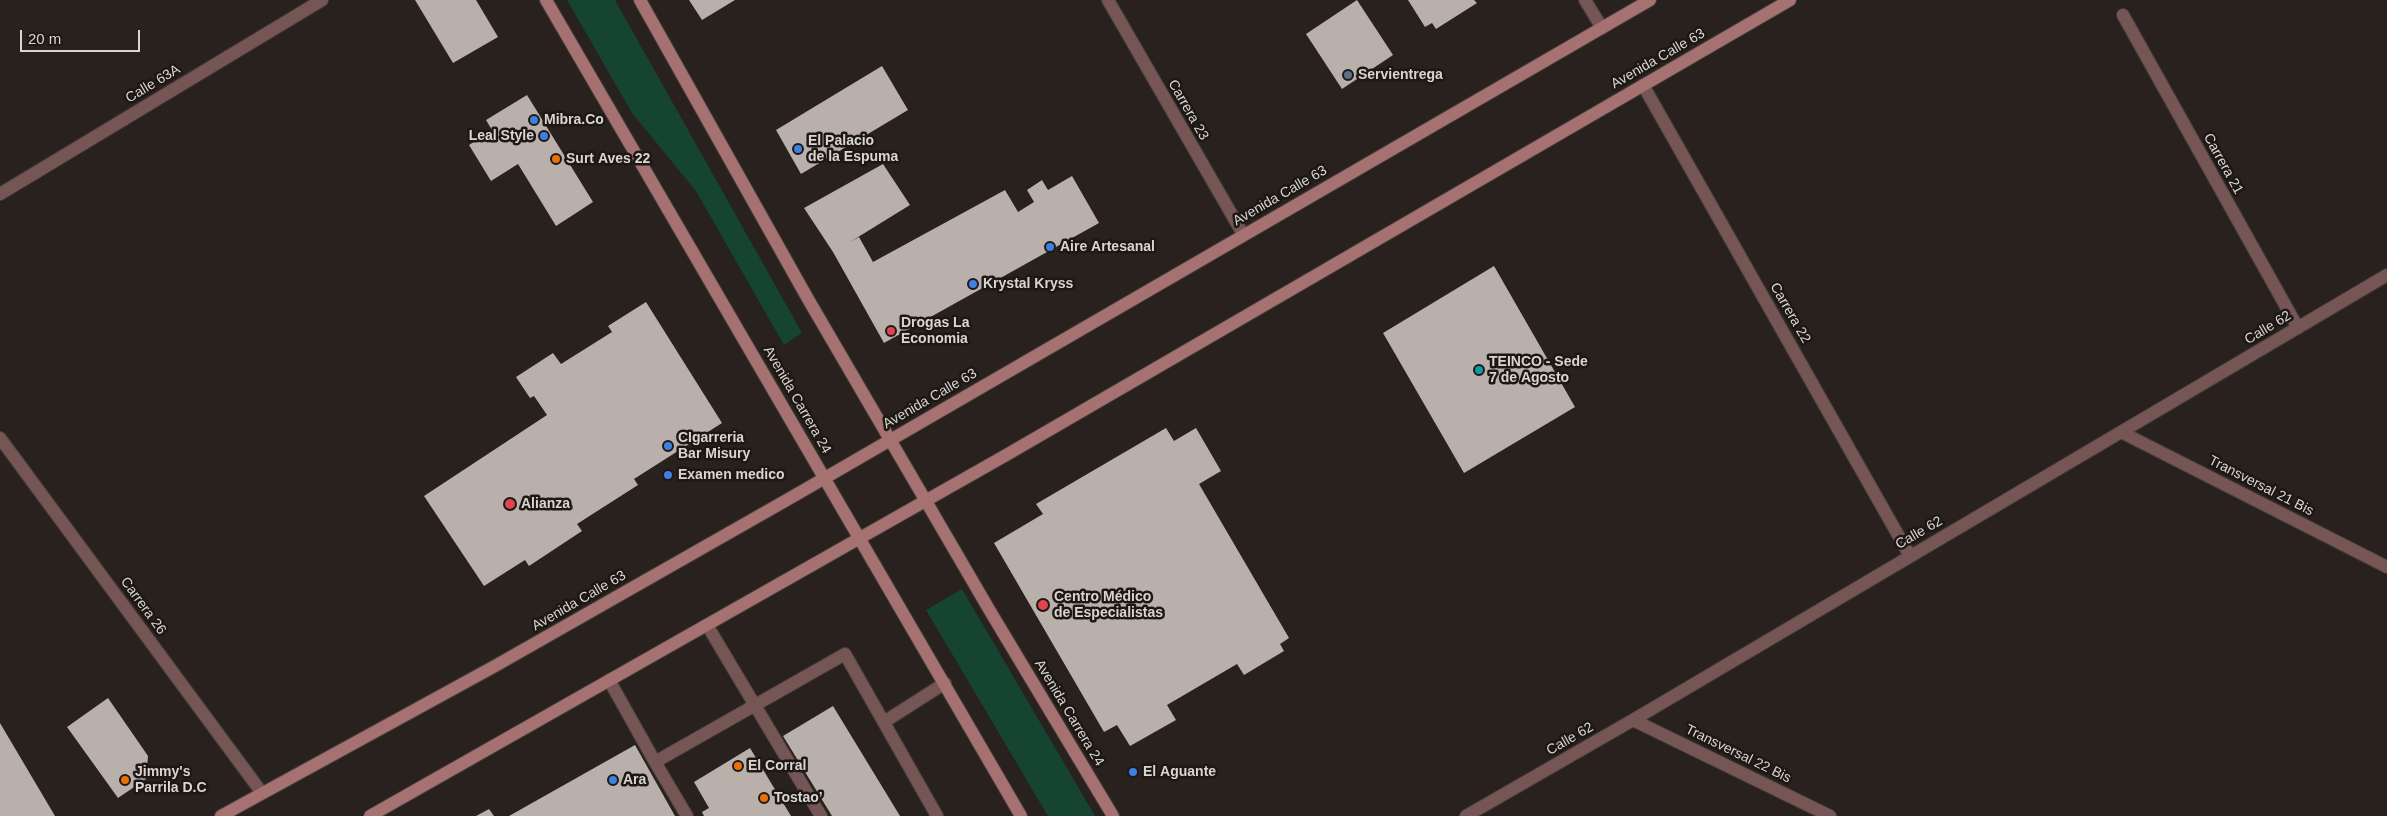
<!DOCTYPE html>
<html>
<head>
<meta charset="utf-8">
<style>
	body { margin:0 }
	#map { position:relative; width:2387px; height:816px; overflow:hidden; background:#28211d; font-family:Arial,sans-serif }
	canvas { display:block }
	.scale { position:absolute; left:20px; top:30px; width:120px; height:22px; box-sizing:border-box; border:2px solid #d9d5d2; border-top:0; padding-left:6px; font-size:15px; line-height:18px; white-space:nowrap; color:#d9d5d2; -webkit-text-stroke:4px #1e1814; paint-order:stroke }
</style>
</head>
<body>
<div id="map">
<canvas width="2387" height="816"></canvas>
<div class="scale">20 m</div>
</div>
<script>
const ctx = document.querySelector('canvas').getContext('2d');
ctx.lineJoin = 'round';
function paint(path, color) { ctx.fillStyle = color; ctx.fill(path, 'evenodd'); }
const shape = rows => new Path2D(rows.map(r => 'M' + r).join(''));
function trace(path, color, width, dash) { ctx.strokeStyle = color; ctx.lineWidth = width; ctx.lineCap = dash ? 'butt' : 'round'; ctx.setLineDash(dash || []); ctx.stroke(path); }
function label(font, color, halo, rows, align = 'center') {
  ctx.font = font + ' Arial,sans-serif'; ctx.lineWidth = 5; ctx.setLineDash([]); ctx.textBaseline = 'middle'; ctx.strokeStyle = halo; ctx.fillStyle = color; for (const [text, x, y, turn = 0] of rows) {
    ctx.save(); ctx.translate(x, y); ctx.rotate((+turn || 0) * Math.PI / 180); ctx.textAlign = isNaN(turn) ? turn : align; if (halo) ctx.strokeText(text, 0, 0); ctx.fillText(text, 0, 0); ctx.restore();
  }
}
const green = shape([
	[567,0,615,0,802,333,784,345,696,191,632,113],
	[962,589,1095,816,1048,816,926,610]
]);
const building = shape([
	[415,0,476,0,498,37,453,63],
	[689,0,735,0,702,20],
	[1357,0,1393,55,1342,89,1306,34],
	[1408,0,1474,0,1477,3,1436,29,1432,23,1425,27],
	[882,66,908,110,801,174,776,130],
	[527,95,593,202,556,226,518,164,491,181,469,145,492,130,486,120],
	[883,164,910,205,850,242,859,237,873,262,1005,190,1018,212,1034,202,1027,190,1042,180,1048,190,1072,176,1099,223,884,343,833,252,804,208],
	[1494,266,1575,407,1464,473,1383,333],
	[646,302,722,423,634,479,638,485,577,524,582,531,529,566,525,560,484,586,424,496,547,415,534,396,530,398,516,377,553,353,561,364,612,332,608,326],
	[1166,428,1174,441,1196,428,1221,471,1199,484,1289,638,1280,644,1284,651,1244,675,1237,664,1167,705,1176,720,1130,746,1117,725,1104,732,994,543,1043,514,1036,504],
	[108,698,148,756,146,779,118,798,67,727],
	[833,706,900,816,832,816,783,736],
	[0,723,55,816,0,816],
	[635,745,675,816,509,816],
	[750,748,791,816,704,816,702,812,709,808,694,782],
	[489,809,494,816,476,816]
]);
const lane = shape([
	[707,625,821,816],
	[609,680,655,762,845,654,937,816],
	[884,722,945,683],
	[655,762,687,816]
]);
const street = shape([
	[1108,0,1243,234],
	[1585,0,1602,28],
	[2123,15,2298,328],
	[1643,85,1910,556],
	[0,194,322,0],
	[2121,432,2387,567],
	[0,438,262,793],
	[1633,720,1830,816],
	[1466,816,1633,720,2387,275]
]);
const secondary = shape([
	[546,0,1021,816],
	[640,0,808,299,990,611,1113,816],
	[221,816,495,666,792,497,1650,0],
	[370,816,1008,454,1790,0]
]);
const markers = [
	[1348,75,5,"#5c6f8a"],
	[534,120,5,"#3f7fe0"],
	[544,136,5,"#3f7fe0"],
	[798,149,5,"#3f7fe0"],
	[556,159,5,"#e8710a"],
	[1050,247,5,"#3f7fe0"],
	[973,284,5,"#3f7fe0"],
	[891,331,5,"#e0444e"],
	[1479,370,5,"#0f9aa8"],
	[668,446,5,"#3f7fe0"],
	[668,475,5,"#3f7fe0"],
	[510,504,6,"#e0444e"],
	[1043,605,6,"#e0444e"],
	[738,766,5,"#e8710a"],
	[1133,772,5,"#3f7fe0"],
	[125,780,5,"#e8710a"],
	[613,780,5,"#3f7fe0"],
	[764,798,5,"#e8710a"]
];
const streetNames = [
	["Avenida Calle 63",1658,59,-30],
	["Calle 63A",153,84,-31],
	["Carrera 23",1188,110,60],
	["Carrera 21",2223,164,61],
	["Avenida Calle 63",1280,196,-30],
	["Carrera 22",1790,313,60],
	["Calle 62",2268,328,-31],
	["Avenida Calle 63",930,399,-30],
	["Avenida Carrera 24",797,400,60],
	["Transversal 21 Bis",2261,486,27],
	["Calle 62",1919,533,-30],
	["Avenida Calle 63",579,601,-30],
	["Carrera 26",143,606,54],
	["Avenida Carrera 24",1069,713,59],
	["Calle 62",1570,739,-30],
	["Transversal 22 Bis",1738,754,26]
];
const poiNames = [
	["Servientrega",1358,75],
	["Mibra.Co",544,120],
	["Leal Style",534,136,"right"],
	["El Palacio",808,141],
	["de la Espuma",808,157],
	["Surt Aves 22",566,159],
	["Aire Artesanal",1060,247],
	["Krystal Kryss",983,284],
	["Drogas La",901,323],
	["Economia",901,339],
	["TEINCO - Sede",1489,362],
	["7 de Agosto",1489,378],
	["CIgarreria",678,438],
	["Bar Misury",678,454],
	["Examen medico",678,475],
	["Alianza",521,504],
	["Centro Médico",1054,597],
	["de Especialistas",1054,613],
	["El Corral",748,766],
	["Jimmy's",135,772],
	["Parrila D.C",135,788],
	["El Aguante",1143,772],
	["Ara",623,780],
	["Tostao’",774,798]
];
paint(green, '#154530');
paint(building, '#b9b0ab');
trace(lane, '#443e3a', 14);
trace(street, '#443e3a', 14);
trace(secondary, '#443e3a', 14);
trace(lane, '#765555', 12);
trace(street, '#765555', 12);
trace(secondary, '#a67171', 12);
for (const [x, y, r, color] of markers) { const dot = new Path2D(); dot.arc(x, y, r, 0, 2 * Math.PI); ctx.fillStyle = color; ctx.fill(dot); trace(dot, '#1e1814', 2); }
label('14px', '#d9d5d2', '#1e1814', streetNames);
label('bold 14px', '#d9d5d2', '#1e1814', poiNames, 'left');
</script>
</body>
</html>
